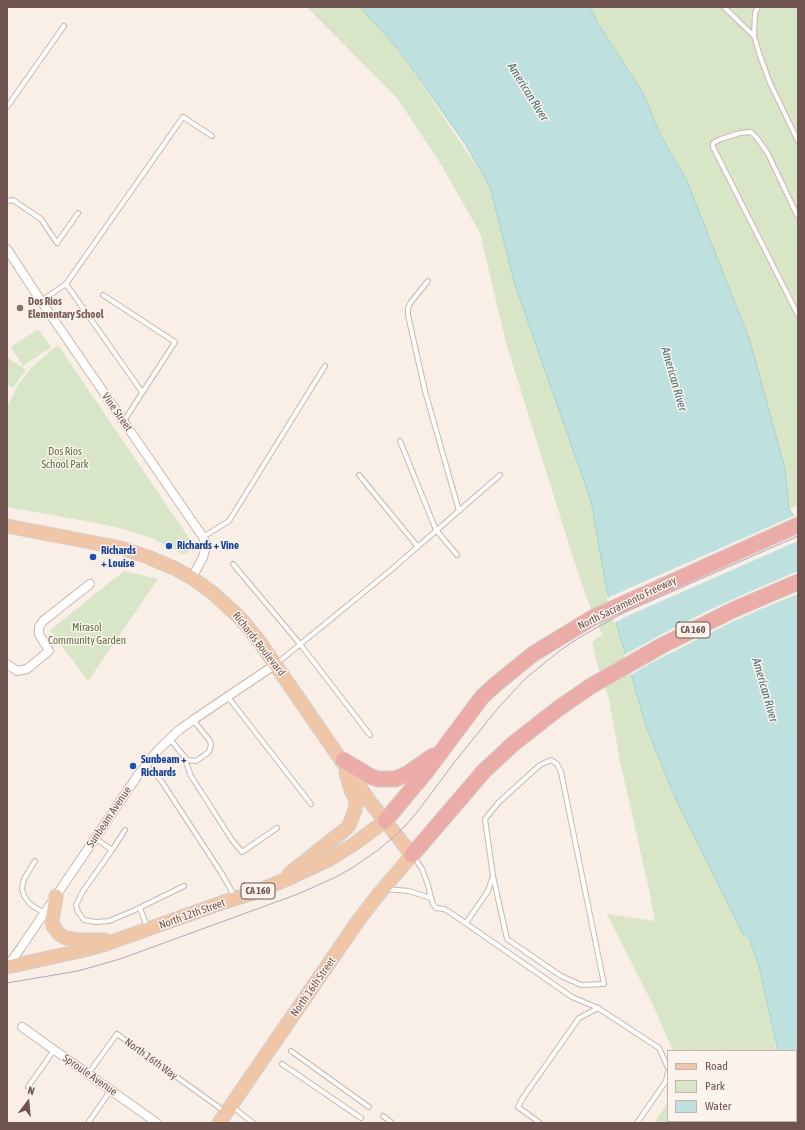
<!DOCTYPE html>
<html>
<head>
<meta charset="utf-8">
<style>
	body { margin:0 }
	#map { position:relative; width:805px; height:1130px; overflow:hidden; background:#f9efe7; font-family:"Asap Condensed",sans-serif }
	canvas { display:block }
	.frame { position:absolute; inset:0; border:8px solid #6f544f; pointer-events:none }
	.legend { position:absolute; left:667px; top:1050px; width:130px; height:72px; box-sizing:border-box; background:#fdf3ed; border:1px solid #c4b3ae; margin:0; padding:5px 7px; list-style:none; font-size:12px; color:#6f544f }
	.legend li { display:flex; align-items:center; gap:8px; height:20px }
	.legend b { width:20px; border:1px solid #c4b3ae }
	.north { position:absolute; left:8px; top:1082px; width:40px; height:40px; -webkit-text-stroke:3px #fdf3ed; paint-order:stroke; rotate:16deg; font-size:11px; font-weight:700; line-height:16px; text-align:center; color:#6f544f }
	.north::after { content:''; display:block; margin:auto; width:14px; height:18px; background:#6f544f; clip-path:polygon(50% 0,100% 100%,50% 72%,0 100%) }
</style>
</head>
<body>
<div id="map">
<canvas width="805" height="1130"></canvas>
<div class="frame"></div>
<ul class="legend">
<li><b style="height:5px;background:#efc7a8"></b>Road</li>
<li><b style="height:11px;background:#d9e5c7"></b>Park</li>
<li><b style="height:11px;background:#bee0df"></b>Water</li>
</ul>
<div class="north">N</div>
</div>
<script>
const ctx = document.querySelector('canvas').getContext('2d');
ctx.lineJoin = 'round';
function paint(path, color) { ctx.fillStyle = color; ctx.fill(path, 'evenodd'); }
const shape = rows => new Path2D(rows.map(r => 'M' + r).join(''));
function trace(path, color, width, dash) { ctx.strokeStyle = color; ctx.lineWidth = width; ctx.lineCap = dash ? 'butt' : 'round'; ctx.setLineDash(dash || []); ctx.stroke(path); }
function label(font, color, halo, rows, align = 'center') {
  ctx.font = font + ' "Asap Condensed",sans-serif'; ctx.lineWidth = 3; ctx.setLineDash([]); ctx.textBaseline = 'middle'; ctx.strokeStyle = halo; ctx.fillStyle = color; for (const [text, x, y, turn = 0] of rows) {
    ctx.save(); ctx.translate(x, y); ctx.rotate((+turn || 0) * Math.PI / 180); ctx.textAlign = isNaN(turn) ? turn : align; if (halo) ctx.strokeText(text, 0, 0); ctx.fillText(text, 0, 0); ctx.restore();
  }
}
const green = shape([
	[307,7,360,7,399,50,490,187,515,285,591,501,607,591,647,729,675,797,743,934,750,938,751,945,759,966,776,1048,779,1051,673,1051,653,1005,607,914,655,921,648,885,620,761,609,699,597,664,592,642,602,635,587,599,571,551,506,343,480,233,442,166,397,98],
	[590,7,798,7,798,505,789,509,785,469,750,341,687,181,662,138,643,93,597,22],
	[38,329,51,347,23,366,11,347],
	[58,345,193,544,191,550,188,552,184,554,182,554,174,549,151,538,127,530,102,524,7,507,7,407,18,385,32,367],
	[7,357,26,370,13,388,7,384],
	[124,571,158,579,88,681,50,630],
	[796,1083,798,1087,798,1123,654,1123,668,1102,668,1121,796,1121]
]);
const water = shape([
	[360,7,590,7,597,22,643,93,662,138,687,181,750,341,785,469,789,509,798,521,798,1087,796,1083,796,1051,779,1051,777,1048,759,966,751,945,750,938,743,934,675,797,647,729,607,591,591,501,515,285,490,187,465,144,399,50,360,7]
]);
const pier = shape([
	[796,515,798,517,798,541,623,618,614,623,607,598],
	[798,571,798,594,761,609,728,624,651,663,629,676,624,655,664,633,707,611,749,592]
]);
const service = shape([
	[724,7,754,36],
	[758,7,755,13,754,36,760,56,770,83,798,141],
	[7,107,64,26],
	[7,201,13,200,41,219,57,243,78,213],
	[798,217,768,154,757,138,751,132,740,133,721,139,713,143,713,147,798,315],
	[428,281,411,302,408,308,408,315,425,391,459,511],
	[103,295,175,342,124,421],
	[41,301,66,284],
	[142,392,66,284,183,117,212,136],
	[400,441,436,530,457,555],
	[359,475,418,547],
	[203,537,229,521,325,366],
	[233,564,300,644,370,735],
	[276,664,391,570,500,475],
	[228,697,311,804],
	[170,739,187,760,196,761,209,752,211,745,210,741,193,720],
	[184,757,191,776,232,840,242,852,277,828],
	[145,766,155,773,162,782,222,874,235,897],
	[95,838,112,850,125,830],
	[112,850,83,891,76,905,78,912,84,920,96,922,109,921,135,910,184,886],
	[414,857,422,869,428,885,431,898,433,904,436,908,444,909,451,913,572,997,598,1008,659,1048,668,1068],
	[35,861,24,879,22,888,24,896,30,904,44,913],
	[386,889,409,891,431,898],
	[140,908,147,927],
	[466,923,488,891,493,876,485,819,499,802,540,765,551,760,557,764,561,772,604,984,581,985,561,976,507,939,493,876],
	[291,1051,369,1107],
	[282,1064,361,1118],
	[88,1074,117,1034,224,1111],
	[28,1087,54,1050],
	[233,1107,253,1123],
	[383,1116,391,1122],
	[88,1123,111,1090],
	[540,1123,518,1107,522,1099,579,1018,598,1008],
	[637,1123,666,1081,668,1072]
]);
const minor = shape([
	[7,249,41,301,203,537,206,546,203,557,192,578],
	[7,664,17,671,27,669,49,651,39,634,39,627,43,621,90,584],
	[7,967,22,946,138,775,158,750,179,730,193,720,276,664],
	[22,1027,157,1123]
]);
const primary = shape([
	[7,526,121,548,148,557,174,568,192,578,213,593,241,619,259,641,370,802,412,855,378,895,358,921,219,1123],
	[289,874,342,832,347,828,350,823,355,810,356,800,351,790,346,773],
	[56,896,52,921,53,926,59,934,66,938,79,940,104,940],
	[7,967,80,951,103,945,224,902,253,893,292,877,330,859,354,844,385,821]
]);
const motorway = shape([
	[343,760,370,776,378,779,395,779,407,774,433,756],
	[385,821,426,772,482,697,495,685,533,654,594,617,798,525],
	[412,855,484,771,513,744,559,708,591,686,663,645,733,610,798,582]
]);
const tram = shape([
	[7,983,78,971,120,959,298,894,336,877,352,868,378,850,396,835,408,823,421,807,453,764,494,713,510,695,526,678,558,652,577,639,621,614,798,536]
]);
const markers = [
	[20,308,4,"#8d6e63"],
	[169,546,4,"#1a4fb4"],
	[93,557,4,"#1a4fb4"],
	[133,766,4,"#1a4fb4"]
];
const shields = [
	[693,630,34],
	[258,891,34]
];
const shieldNames = [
	["CA 160",693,630],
	["CA 160",258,891]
];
const educationNames = [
	["Dos Rios",28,302],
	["Elementary School",28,315]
];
const streetNames = [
	["Vine Street",117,412,55],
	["North Sacramento Freeway",627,603,-26],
	["Richards Boulevard",259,644,52],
	["Sunbeam Avenue",109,817,-56],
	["North 12th Street",192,914,-20],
	["North 16th Street",313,987,-55],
	["North 16th Way",151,1059,36],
	["Sproule Avenue",90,1075,35]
];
const parkNames = [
	["Dos Rios",65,452],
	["School Park",65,465],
	["Mirasol",87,628],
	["Community Garden",87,641]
];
const transitNames = [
	["Richards + Vine",177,546],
	["Richards",101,551],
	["+ Louise",101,564],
	["Sunbeam +",141,760],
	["Richards",141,773]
];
const waterNames = [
	["American River",528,92,58],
	["American River",674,379,74],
	["American River",765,690,74]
];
paint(green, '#d9e5c7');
paint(water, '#bee0df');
trace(water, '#a6d1cf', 1);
paint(pier, '#f9efe7');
trace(service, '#c9b6ae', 6);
trace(minor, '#c9b6ae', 10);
trace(primary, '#d4ccca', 15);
trace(motorway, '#d4ccca', 17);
trace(service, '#fff', 4);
trace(minor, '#fff', 8);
trace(primary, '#efc7a8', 13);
trace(motorway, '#ebaba6', 15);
trace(tram, '#b0a7c1', 1);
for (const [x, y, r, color] of markers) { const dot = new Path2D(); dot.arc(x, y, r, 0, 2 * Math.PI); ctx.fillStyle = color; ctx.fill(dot); trace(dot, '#fdf3ed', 1.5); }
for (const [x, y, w] of shields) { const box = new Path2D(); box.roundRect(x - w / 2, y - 8, w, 16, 3); ctx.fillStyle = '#fdf3ed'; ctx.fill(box); trace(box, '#6f544f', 1); }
label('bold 10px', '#6f544f', null, shieldNames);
label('bold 11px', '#785e54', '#fdf3ed', educationNames, 'left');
label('11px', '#6f544f', '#fdf3ed', streetNames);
label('11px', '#5e7449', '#fdf3ed', parkNames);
label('bold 11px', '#164399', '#fdf3ed', transitNames, 'left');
label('italic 12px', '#457272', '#fdf3ed', waterNames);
</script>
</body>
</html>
